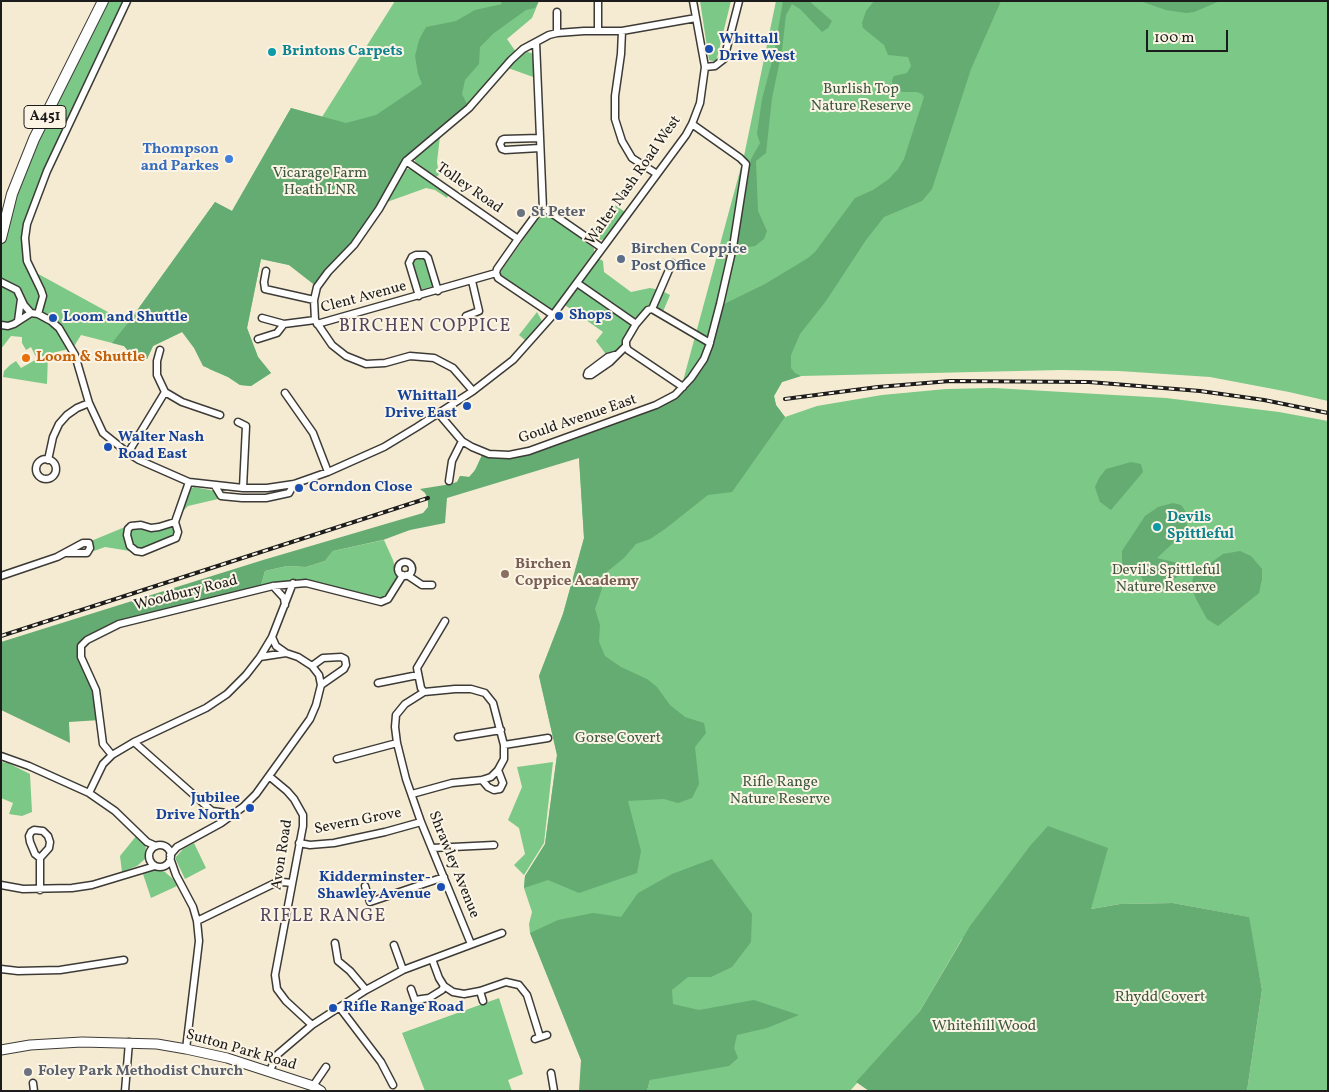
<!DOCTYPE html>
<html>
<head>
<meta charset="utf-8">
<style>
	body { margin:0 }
	#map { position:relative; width:1329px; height:1092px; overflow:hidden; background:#f5ebd2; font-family:Vollkorn,serif }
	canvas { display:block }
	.frame { position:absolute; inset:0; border:2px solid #1c1c1c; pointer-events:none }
	.scale { position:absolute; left:1146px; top:30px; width:82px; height:22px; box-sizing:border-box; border:2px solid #1c1c1c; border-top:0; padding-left:6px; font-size:15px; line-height:18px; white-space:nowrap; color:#1c1c1c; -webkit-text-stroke:4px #fcf5e5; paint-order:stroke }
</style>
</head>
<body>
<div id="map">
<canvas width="1329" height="1092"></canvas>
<div class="frame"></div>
<div class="scale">100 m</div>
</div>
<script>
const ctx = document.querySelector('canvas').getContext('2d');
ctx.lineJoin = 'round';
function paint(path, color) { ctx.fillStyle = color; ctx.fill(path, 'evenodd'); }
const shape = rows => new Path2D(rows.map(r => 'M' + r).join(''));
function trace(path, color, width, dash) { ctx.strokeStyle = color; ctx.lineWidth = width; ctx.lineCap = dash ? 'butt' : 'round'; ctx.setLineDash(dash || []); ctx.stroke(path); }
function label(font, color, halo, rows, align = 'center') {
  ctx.font = font + ' Vollkorn,serif'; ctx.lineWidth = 4; ctx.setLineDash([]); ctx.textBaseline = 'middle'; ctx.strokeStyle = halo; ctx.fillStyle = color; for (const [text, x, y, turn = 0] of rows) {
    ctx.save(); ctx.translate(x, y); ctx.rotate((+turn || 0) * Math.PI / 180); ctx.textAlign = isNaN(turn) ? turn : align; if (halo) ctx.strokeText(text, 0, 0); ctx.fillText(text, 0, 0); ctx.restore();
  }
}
const green = shape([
	[103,1,127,1,47,171,25,238,31,270,128,323,215,202,232,211,291,108,322,117,395,1,539,1,532,18,507,39,516,52,469,108,417,148,314,284,289,265,261,259,247,328,258,357,271,373,251,386,240,385,228,377,209,369,202,338,182,332,153,346,147,359,130,353,124,346,81,335,73,348,48,354,47,384,3,377,4,371,10,365,16,361,21,368,37,359,31,347,26,350,22,343,22,337,11,336,1,349,1,238,12,194],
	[700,1,731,1,716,62,709,60],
	[776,1,1328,1,1328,401,1289,392,1210,377,1119,371,1061,370,801,376,782,382,774,396,776,405,785,417,817,406,882,395,946,389,994,388,1166,398,1279,412,1328,421,1328,1091,1247,1091,1262,990,1248,917,1173,903,1120,904,1091,909,962,939,920,1011,850,1091,647,1091,650,1080,581,1060,530,933,529,924,532,912,524,888,525,876,545,844,557,755,539,676,563,614,584,538,579,458,451,484,457,482,460,476,469,477,473,474,482,455,493,457,524,455,680,392,744,156],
	[528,52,534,54,536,78,508,68,522,53],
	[440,136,437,162,439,175,434,178,417,166,414,158,416,155],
	[407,169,411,169,448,195,447,198,435,190,426,188,387,202,403,170],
	[615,205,625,212,605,239,601,240,592,235],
	[546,213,594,248,594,252,552,310,502,278,500,272,541,215],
	[421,257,426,259,434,286,420,290,412,262,414,259],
	[596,257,603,261,604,272,631,292,650,288,660,290,670,295,662,314,648,310,626,346,608,357,596,341,603,332,562,303],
	[537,312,542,321,541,325,526,341,519,335],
	[194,487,215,491,218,499,188,506,181,513,189,489],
	[170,526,175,531,172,538,140,549,132,546,130,533,132,529,137,527,149,531,158,531],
	[125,527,124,533,125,542,130,551,105,547,94,551,91,541],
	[384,540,393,560,399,581,388,599,381,602,306,583,260,589,265,571,287,566,306,567,325,561,333,551],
	[1,762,8,763,30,774,32,812,22,816,9,814,13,803,1,798],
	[553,762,544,843,524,875,514,865,525,854,519,828,508,820,522,787,517,767],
	[137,835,146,845,145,859,137,866,122,872,120,856],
	[194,843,206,868,185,879,176,860,176,857,183,849],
	[158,869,165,872,174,880,177,886,151,898,143,874],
	[499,998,523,1074,508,1080,512,1091,425,1091,402,1033]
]);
const forest = shape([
	[500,1,539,1,535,8,526,10,494,33,480,47,479,64,465,80,462,94,469,108,406,161,379,209,317,287,289,265,261,259,247,328,258,357,271,373,251,386,240,385,228,377,203,366,194,348,182,332,153,346,147,359,130,353,124,346,112,343,128,323,215,202,232,211,291,108,346,123,376,115,422,84,418,74,415,56,419,40,426,27,456,21,475,10,502,4],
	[783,1,809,1,832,21,828,28,822,32,800,9,792,4,786,15,782,50,772,98,766,153,756,161,758,211,767,231,764,239,755,246,734,249,751,159,760,143,757,134,762,99,774,54],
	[874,1,1001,1,971,69,932,189,922,201,884,217,866,240,826,301,800,334,791,355,791,368,795,373,801,376,782,382,774,396,776,405,785,417,732,492,708,495,665,529,650,539,636,544,624,558,608,571,595,609,600,625,599,642,605,656,621,667,647,679,657,687,670,705,685,717,704,723,706,733,695,747,699,784,692,798,678,803,664,799,628,801,641,851,637,873,579,893,548,880,524,888,525,876,545,844,557,755,539,676,563,614,584,538,579,458,447,498,445,523,410,530,383,540,333,551,325,561,306,567,287,566,265,571,260,589,119,624,87,640,80,651,96,690,100,720,69,722,70,743,1,710,1,642,263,560,423,513,428,507,428,499,425,493,420,489,451,484,457,482,460,476,469,477,476,469,482,455,493,457,514,457,655,408,694,380,704,364,722,305,765,284,808,258,815,252,855,198,873,190,889,179,898,169,904,159,924,97,922,94,917,92,902,92,892,86,892,80,894,76,907,73,911,66,908,57,888,55,884,45,863,28,862,23,866,11],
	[1140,1,1220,1,1194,12,1186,13,1166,10],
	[1131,462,1141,464,1143,472,1111,510,1100,502,1095,487,1099,478,1106,469],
	[1173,503,1181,505,1186,512,1187,526,1172,544,1157,558,1182,564,1179,575,1161,590,1149,592,1138,571,1122,565,1122,551,1145,516,1158,507],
	[1240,551,1251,556,1262,569,1262,579,1259,593,1218,626,1207,619,1196,599,1191,585,1194,575,1223,554],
	[1048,826,1108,848,1091,909,1120,904,1173,903,1249,917,1262,990,1247,1091,869,1091,856,1082,920,1011,970,926,1030,846],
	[712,859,752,914,751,942,732,967,711,977,688,977,672,990,673,1004,699,1010,754,1000,799,1015,767,1028,737,1035,734,1048,738,1058,729,1066,650,1080,647,1091,579,1091,581,1060,530,933,558,920,593,913,621,917,638,893,672,874]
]);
const street = shape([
	[598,1,598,30],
	[557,12,557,33],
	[622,31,621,54,615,96,615,119,622,141,632,158,657,174],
	[536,42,543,209],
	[705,67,715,66,724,59,739,1],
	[540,138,504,139,502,140,500,144,502,149,505,150,540,148],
	[406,161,518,239],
	[266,271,264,282,265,289,314,300],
	[1,282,17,290,24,305,31,313,38,314,51,321,59,328,75,355,89,403,103,433,128,453,139,460,189,482,243,488,267,488,294,484,328,472,384,447,417,427,473,391,513,360,553,315,686,135,692,124,700,103,705,67,693,1],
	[577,283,636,324],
	[419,296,409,263,412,257,416,255,425,255,428,258,438,291],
	[652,309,710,343],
	[38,314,43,296,41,290,27,261,25,238,27,224,47,171,127,1],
	[553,315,498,278,496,273,497,269,518,239,538,212,543,209,547,210,602,248],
	[466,316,479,311,472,281],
	[262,318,284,324,315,320],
	[18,321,21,299],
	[317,324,496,273],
	[1,325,8,326,14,324,31,313],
	[258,339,277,333,284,324],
	[626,346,628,350,683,387],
	[160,350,157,361,157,375,165,392,182,402,220,415],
	[615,355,608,357,588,372,587,375,591,375,610,362,626,346,626,341,636,324,648,310,652,309,672,263],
	[473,391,453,368,434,358,410,356,385,363,366,364,346,356,332,345,315,320,314,300,317,287,328,272,354,245,379,209,406,161,469,108,511,60,523,49,549,35,557,33,584,31,622,31,696,18],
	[285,393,313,433,328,472],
	[439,414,462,441,472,447,489,454,509,455,529,451,656,405,675,395,691,378,704,359,709,346,720,304,733,247,746,164,740,158,692,124],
	[238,422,246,426,243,488],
	[128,453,165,392],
	'36 469a10 10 0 1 1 20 0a10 10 0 1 1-20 0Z',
	[48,460,53,437,59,424,67,415,77,408,89,403],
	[449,481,452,461,462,441],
	[215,486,221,496,242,498,266,498,289,493,294,484],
	[175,522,159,527,151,528,141,525,131,526,128,529,127,535,130,546,136,551,142,552,176,538,178,532,175,522,189,482],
	'398 569a7 7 0 1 1 14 0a7 7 0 1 1-14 0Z',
	[407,575,422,585,432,585],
	[1,576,57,557,83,543,89,543,90,548,87,553,65,553],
	[273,586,284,598,285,605],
	[260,657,286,653],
	[312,666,323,658,341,657,345,659,346,665,344,669,321,685],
	[378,683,418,675],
	[424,692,421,688,417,668,445,621],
	[458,737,501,730],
	[134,742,212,811,234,814],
	[504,745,548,738],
	[112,755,103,744,96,690,81,657,81,646,87,640,119,624,273,586,306,583,381,602,388,599,403,575],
	[1,756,29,766,89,793,115,811,147,842,156,846],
	[337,759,397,743],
	[269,776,287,791,294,799,303,815,303,826,275,975,277,989,286,1001,312,1025],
	[482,780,488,787,494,790,500,789,503,783,498,770],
	[89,793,103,764,112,755,134,742,206,708,227,694,246,675,260,657,272,637,293,583],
	[412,794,452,783,482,780,491,777,498,770,504,759,504,745,493,703,485,693,471,689,455,689,424,692,405,704,396,715,395,727,397,743,406,779,421,822,471,944],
	[299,843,310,845,334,843,385,832,421,822],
	'149 856a11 11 0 1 1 22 0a11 11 0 1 1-22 0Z',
	[432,848,494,845],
	[170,855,177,847,221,823,243,807,256,794,310,719,316,705,321,685,319,675,312,666,298,657,286,653,276,646,272,637],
	[40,858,35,854,30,842,29,836,31,832,34,830,43,831,48,836,50,842,49,848,40,858,40,890],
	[170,858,176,875,193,907,197,921,199,941,197,958,186,1049],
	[1,885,23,889,72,888,92,885,155,866],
	[365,886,370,902,444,877],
	[197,921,273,884,283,882,292,883],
	[335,943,338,961,350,971,366,990],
	[394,945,403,970],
	[432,959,439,978,444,986,453,992,464,994,480,991,506,982,519,985,527,995,540,1037],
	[1,969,18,971,60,970,124,960],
	[411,989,417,1006],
	[480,991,483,1001],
	[415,1000,429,998,442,990,444,986],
	[340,1008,381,1062,393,1085],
	[535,1039,547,1035],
	[270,1071,274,1061,278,1054,312,1025,366,990,403,970,502,933],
	[551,1073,554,1091],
	[33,1083,34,1091],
	[313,1086,326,1067],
	[125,1091,129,1042]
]);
const secondary = shape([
	[1,1050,30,1045,82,1042,157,1044,186,1049,227,1058,313,1086,321,1091]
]);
const primary = shape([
	[1,238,12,194,34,139,103,1]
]);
const rail = shape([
	[785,399,878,387,950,381,1089,382,1200,391,1264,400,1328,413],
	[1,636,428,498]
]);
const markers = [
	[709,49,5,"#1a4fb4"],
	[272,52,5,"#0f9aa8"],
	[229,159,5,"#3f7fe0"],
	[521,213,5,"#6b7280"],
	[621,259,5,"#5c6f8a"],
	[559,316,5,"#1a4fb4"],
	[53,318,5,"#1a4fb4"],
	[26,358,5,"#e8710a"],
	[467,406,5,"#1a4fb4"],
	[108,447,5,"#1a4fb4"],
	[299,488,5,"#1a4fb4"],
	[1157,527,5,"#0f9aa8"],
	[505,574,5,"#8d6e63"],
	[250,808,5,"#1a4fb4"],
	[441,887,5,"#1a4fb4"],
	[333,1008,5,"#1a4fb4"],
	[28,1072,5,"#6b7280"]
];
const shields = [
	[45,117,42]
];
const shieldNames = [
	["A451",45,117]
];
const transitNames = [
	["Whittall",719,40],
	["Drive West",719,57],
	["Shops",569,316],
	["Loom and Shuttle",63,318],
	["Whittall",457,397,"right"],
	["Drive East",457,414,"right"],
	["Walter Nash",118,438],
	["Road East",118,455],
	["Corndon Close",309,488],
	["Jubilee",240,799,"right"],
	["Drive North",240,816,"right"],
	["Kidderminster-",431,878,"right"],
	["Shawley Avenue",431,895,"right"],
	["Rifle Range Road",343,1008]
];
const cultureNames = [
	["Brintons Carpets",282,52],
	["Devils",1167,518],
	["Spittleful",1167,535]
];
const parkNames = [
	["Burlish Top",861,90],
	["Nature Reserve",861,107],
	["Vicarage Farm",320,174],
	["Heath LNR",320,191],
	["Devil's Spittleful",1166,571],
	["Nature Reserve",1166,588],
	["Gorse Covert",618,739],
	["Rifle Range",780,783],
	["Nature Reserve",780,800],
	["Rhydd Covert",1160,998],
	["Whitehill Wood",984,1027]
];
const shopNames = [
	["Thompson",219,150],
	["and Parkes",219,167]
];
const streetNames = [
	["Walter Nash Road West",634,181,-55],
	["Tolley Road",469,189,35],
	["Clent Avenue",364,298,-15],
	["Gould Avenue East",578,420,-19],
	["Woodbury Road",186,594,-14],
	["Severn Grove",358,822,-11],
	["Avon Road",283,855,-81],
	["Shrawley Avenue",453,865,68],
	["Sutton Park Road",241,1051,16]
];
const worshipNames = [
	["St Peter",531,213],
	["Foley Park Methodist Church",38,1072]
];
const serviceNames = [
	["Birchen Coppice",631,250],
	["Post Office",631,267]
];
const foodNames = [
	["Loom & Shuttle",36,358]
];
const educationNames = [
	["Birchen",515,565],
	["Coppice Academy",515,582]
];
const quarterNames = [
	["BIRCHEN COPPICE",425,328],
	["RIFLE RANGE",323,918]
];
paint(green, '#7cc886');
paint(forest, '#65ac73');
trace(street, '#3d3b37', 9);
trace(secondary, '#3d3b37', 11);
trace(primary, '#3d3b37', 12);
trace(street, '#fff', 6);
trace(secondary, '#fff', 9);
trace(primary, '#fff', 10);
trace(rail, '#1c1c1c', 4);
trace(rail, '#fcf5e5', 2, [5.5]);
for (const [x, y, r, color] of markers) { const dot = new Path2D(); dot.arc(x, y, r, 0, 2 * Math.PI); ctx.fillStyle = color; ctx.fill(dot); trace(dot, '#fcf5e5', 2); }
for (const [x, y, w] of shields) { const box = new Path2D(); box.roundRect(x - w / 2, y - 11.5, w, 23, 4); ctx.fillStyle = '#fcf5e5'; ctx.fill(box); trace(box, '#1c1c1c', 1); }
label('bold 14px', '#1c1c1c', null, shieldNames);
label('bold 15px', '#164399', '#fcf5e5', transitNames, 'left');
label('bold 15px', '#0d838f', '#fcf5e5', cultureNames, 'left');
label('15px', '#3e5841', '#fcf5e5', parkNames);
label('bold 15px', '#366cbe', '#fcf5e5', shopNames, 'right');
label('15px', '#1c1c1c', '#fcf5e5', streetNames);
label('bold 15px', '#5b616d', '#fcf5e5', worshipNames, 'left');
label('bold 15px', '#4e5e75', '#fcf5e5', serviceNames, 'left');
label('bold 15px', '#c56008', '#fcf5e5', foodNames, 'left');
label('bold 15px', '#785e54', '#fcf5e5', educationNames, 'left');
ctx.letterSpacing = '1px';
label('18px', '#54465f', '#fcf5e5', quarterNames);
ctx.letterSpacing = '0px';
</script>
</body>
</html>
